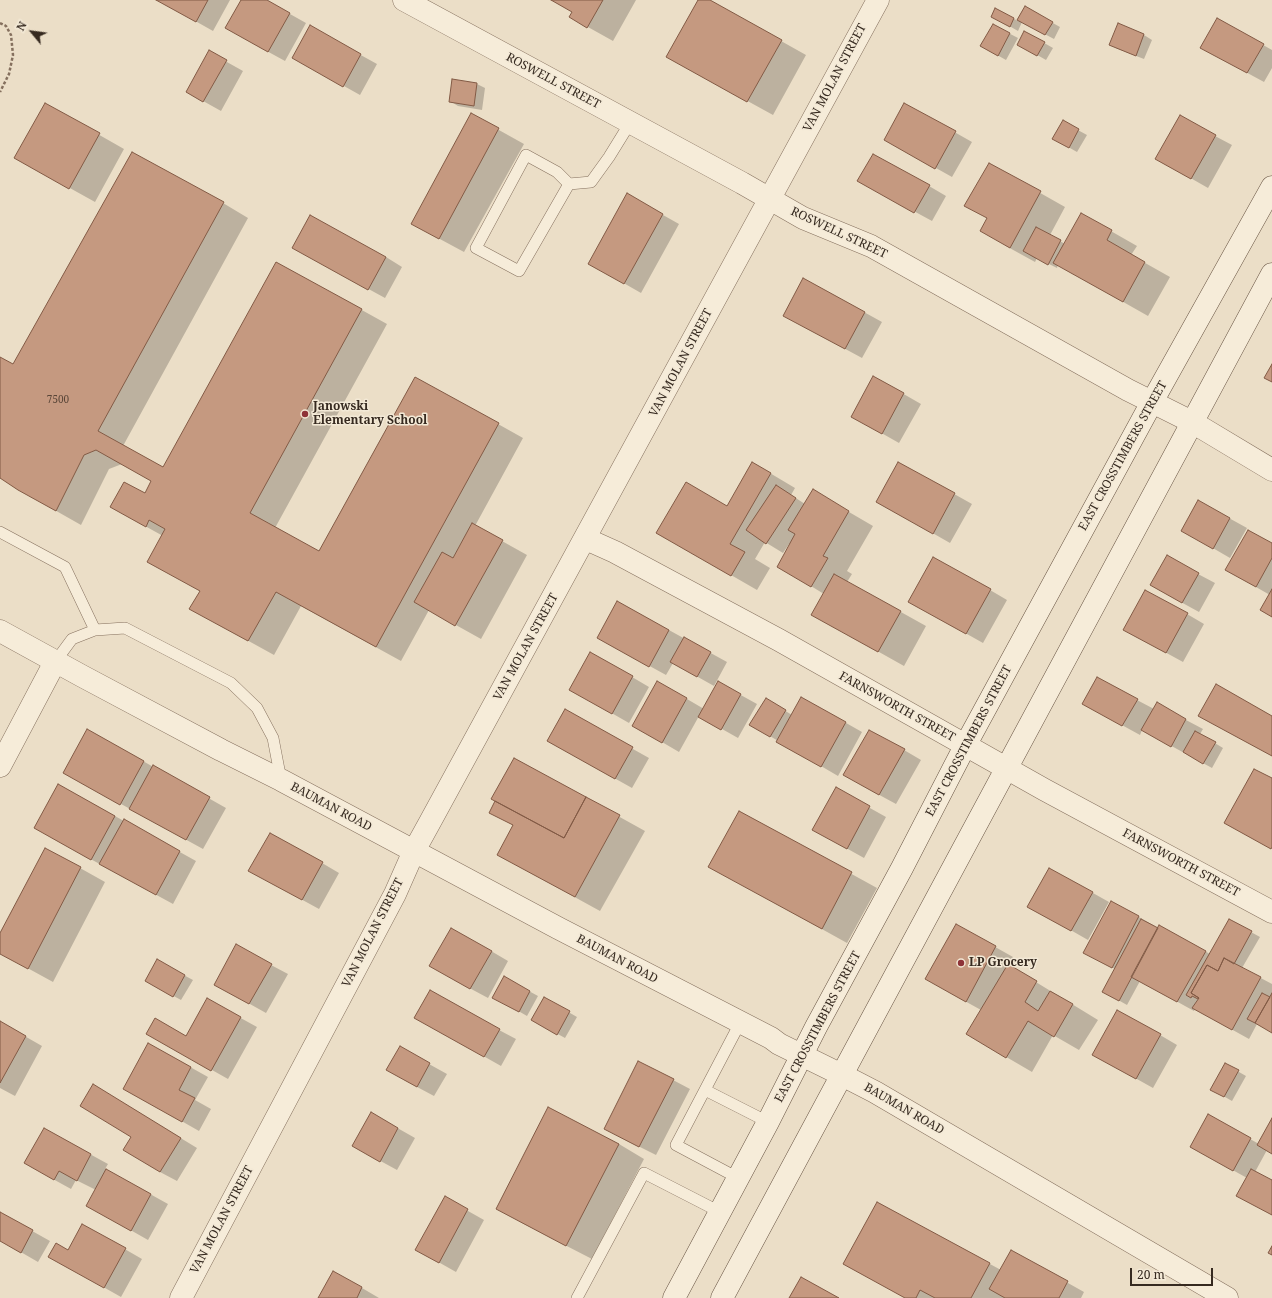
<!DOCTYPE html>
<html>
<head>
<meta charset="utf-8">
<style>
	body { margin:0 }
	#map { position:relative; width:1272px; height:1298px; overflow:hidden; background:#ebdec7; font-family:"Noto Serif",serif }
	canvas { display:block }
	.north { position:absolute; left:12px; top:12px; width:40px; height:40px; -webkit-text-stroke:3px #f3e9d6; paint-order:stroke; rotate:299deg; font-size:11px; font-weight:700; line-height:16px; text-align:center; color:#362a20 }
	.north::after { content:''; display:block; margin:auto; width:14px; height:18px; background:#362a20; clip-path:polygon(50% 0,100% 100%,50% 72%,0 100%) }
	.scale { position:absolute; left:1130px; top:1268px; width:83px; height:18px; box-sizing:border-box; border:2px solid #362a20; border-top:0; padding-left:5px; font-size:12px; line-height:14px; white-space:nowrap; color:#362a20; -webkit-text-stroke:3px #f3e9d6; paint-order:stroke }
</style>
</head>
<body>
<div id="map">
<canvas width="1272" height="1298"></canvas>
<div class="north">N</div>
<div class="scale">20 m</div>
</div>
<script>
const ctx = document.querySelector('canvas').getContext('2d');
ctx.lineJoin = 'round';
function paint(path, color) { ctx.fillStyle = color; ctx.fill(path, 'evenodd'); }
const shape = rows => new Path2D(rows.map(r => 'M' + r).join(''));
function trace(path, color, width, dash) { ctx.strokeStyle = color; ctx.lineWidth = width; ctx.lineCap = dash ? 'butt' : 'round'; ctx.setLineDash(dash || []); ctx.stroke(path); }
function label(font, color, halo, rows, align = 'center') {
  ctx.font = font + ' "Noto Serif",serif'; ctx.lineWidth = 3; ctx.setLineDash([]); ctx.textBaseline = 'middle'; ctx.strokeStyle = halo; ctx.fillStyle = color; for (const [text, x, y, turn = 0] of rows) {
    ctx.save(); ctx.translate(x, y); ctx.rotate((+turn || 0) * Math.PI / 180); ctx.textAlign = isNaN(turn) ? turn : align; if (halo) ctx.strokeText(text, 0, 0); ctx.fillText(text, 0, 0); ctx.restore();
  }
}
const shadow = shape([
	[158,0,230,0,213,31],
	[242,0,265,0,306,23,285,61,243,38],
	[552,0,636,0,613,41,570,17,573,12],
	[699,0,708,0,806,55,773,115,693,71],
	[1026,8,1060,27,1054,39,1022,22,1018,31,992,16,996,9,1018,21],
	[1217,19,1272,50,1272,68,1264,82,1218,57],
	[993,25,1018,38,1006,60,981,46],
	[1118,25,1144,35,1152,40,1144,59,1118,49,1110,45],
	[310,27,377,64,360,95,310,67],
	[1025,32,1053,48,1046,60,1018,44],
	[209,52,243,71,221,111,187,92],
	[477,84,485,88,482,110,458,106,450,101],
	[45,104,124,149,95,202,41,172],
	[905,104,972,142,952,177,902,149],
	[472,115,524,144,464,252,438,238],
	[1063,122,1087,135,1077,152,1054,139],
	[1215,136,1232,145,1208,188,1173,168],
	[989,164,1065,207,1050,235,1065,244,1081,214,1137,246,1131,255,1170,277,1148,316,1058,265,1057,268,1037,258,1035,262,1006,246,988,218],
	[929,186,946,196,932,221,875,190],
	[223,203,248,218,123,446,164,469,277,263,387,324,275,528,320,552,498,424,523,438,475,526,527,555,481,639,429,610,401,661,301,606,274,655,216,623,201,591,163,536,136,521,145,494,152,481,122,464,109,469,81,525,44,504,0,476,0,358,13,365],
	[663,215,679,224,641,293,606,273],
	[310,257,386,257,402,267,385,298],
	[804,279,882,322,862,358,801,325],
	[874,377,921,404,899,443,869,426],
	[753,463,795,488,791,495,805,504,813,491,873,526,847,571,852,574,847,582,926,626,904,666,838,629,824,594,778,566,791,545,789,544,783,553,765,542,755,559,770,568,757,590,658,533,727,507],
	[899,463,972,504,950,543,894,511],
	[1198,501,1247,528,1230,558,1199,540],
	[1272,544,1272,616,1270,595,1226,570],
	[1198,574,1215,583,1199,612,1168,595],
	[990,590,1007,600,983,643,926,611],
	[618,602,727,662,714,686,673,663,666,675,615,647],
	[1187,614,1204,624,1183,662,1141,639],
	[632,677,649,687,629,723,587,699],
	[719,683,757,704,738,738,699,716,679,752,650,735,687,699,704,709],
	[802,698,862,732,838,776,751,725,766,699,792,715],
	[1137,700,1154,709,1157,704,1186,720,1203,729,1200,734,1223,748,1212,768,1142,730,1140,735,1100,713],
	[565,711,649,758,632,788,548,741],
	[88,730,226,808,203,849,81,782],
	[904,750,921,760,896,804,861,785],
	[515,759,645,831,600,911,498,855,514,826,491,812],
	[59,785,196,861,173,904,52,838],
	[836,789,886,817,864,858,830,839],
	[739,812,877,888,847,943,710,867],
	[322,863,339,873,319,909,266,880],
	[80,868,105,882,53,982,0,953,0,935],
	[1050,869,1109,902,1088,940,1046,916],
	[1112,902,1155,926,1155,927,1158,929,1160,926,1210,954,1229,920,1260,937,1242,968,1272,984,1272,1032,1257,1024,1249,1039,1195,1009,1194,1011,1140,981,1127,1005,1111,996,1115,969,1101,962],
	[956,925,1013,957,1008,965,1098,1020,1079,1050,1053,1035,1032,1072,967,1034,981,1010,943,989],
	[491,951,508,961,488,998,447,976],
	[157,961,193,980,181,1000,146,981],
	[271,965,288,974,266,1013,232,994],
	[505,978,538,996,527,1016,494,997],
	[544,998,577,1017,565,1038,532,1020],
	[208,1000,257,1027,228,1079,164,1043,187,1037],
	[0,1022,42,1046,15,1096,0,1088],
	[432,1027,499,1030,516,1039,501,1066],
	[1160,1035,1177,1045,1153,1088,1110,1064],
	[149,1044,208,1077,195,1100,211,1109,199,1131,141,1098],
	[400,1048,447,1074,434,1096,404,1080],
	[1225,1064,1246,1076,1232,1101,1211,1089],
	[673,1080,690,1089,656,1155,622,1138],
	[110,1095,197,1148,177,1181,160,1172,132,1136],
	[549,1108,619,1144,644,1159,592,1259,522,1223,497,1209],
	[371,1113,415,1138,397,1170,353,1146],
	[1209,1116,1259,1144,1272,1120,1272,1153,1267,1150,1255,1172,1272,1181,1272,1215,1247,1178,1229,1168],
	[44,1129,108,1164,105,1169,168,1204,148,1240,104,1215,96,1190,76,1180,71,1189,42,1173],
	[445,1198,484,1220,456,1272,417,1250],
	[877,1203,1001,1270,1011,1251,1084,1292,1081,1298,1007,1298,1005,1297,1004,1298,905,1298],
	[0,1213,50,1241,38,1262,0,1240],
	[83,1225,142,1259,121,1297,66,1266,68,1251],
	[333,1272,362,1288,379,1298,319,1298]
]);
const building = shape([
	[156,0,208,0,196,22,156,0],
	[241,0,267,0,290,13,268,52,225,28,241,0],
	[551,0,603,0,587,28,569,17,572,12,551,0],
	[698,0,710,0,782,40,747,102,666,57,698,0],
	[1025,6,1053,22,1045,35,1017,20,1025,6],
	[995,8,1014,18,1010,27,991,17,995,8],
	[1217,18,1264,44,1247,73,1200,48,1217,18],
	[1118,23,1144,34,1136,56,1109,45,1118,23],
	[993,24,1010,33,998,56,980,46,993,24],
	[310,25,361,54,343,87,292,58,310,25],
	[1024,31,1045,42,1037,56,1017,45,1024,31],
	[209,50,227,60,203,102,186,92,209,50],
	[452,79,477,83,474,106,449,102,452,79],
	[45,103,100,133,69,189,14,158,45,103],
	[904,103,956,131,935,169,884,140,904,103],
	[471,113,499,128,439,239,411,224,471,113],
	[1180,115,1216,135,1191,179,1155,159,1180,115],
	[1063,120,1079,129,1069,148,1052,139,1063,120],
	[132,152,224,202,98,431,163,467,276,262,362,309,250,513,319,551,415,377,499,423,376,647,276,592,248,641,189,609,200,591,147,562,165,529,149,520,146,527,110,507,124,482,145,493,151,481,96,450,84,455,56,511,18,490,0,478,0,357,13,364,132,152],
	[873,154,930,185,914,213,857,181,873,154],
	[989,163,1041,191,1010,248,980,231,987,218,964,206,989,163],
	[627,193,663,214,624,284,588,264,627,193],
	[1081,213,1112,230,1107,240,1145,262,1123,302,1053,263,1081,213],
	[310,215,386,257,368,290,292,248,310,215],
	[1036,227,1061,240,1048,265,1023,251,1036,227],
	[803,278,865,312,845,349,783,316,803,278],
	[1272,364,1272,382,1264,378,1272,364],
	[873,376,904,393,882,434,851,417,873,376],
	[752,462,771,473,730,544,745,552,731,576,656,533,686,482,727,506,752,462],
	[898,462,955,493,933,534,876,502,898,462],
	[776,485,796,498,766,544,746,530,776,485],
	[813,489,849,511,823,556,828,558,811,587,777,567,795,534,788,530,813,489],
	[1198,500,1230,518,1213,549,1181,531,1198,500],
	[472,523,503,540,455,626,414,602,442,552,453,558,472,523],
	[1248,530,1272,543,1272,558,1256,587,1225,570,1248,530],
	[1167,555,1199,573,1182,603,1150,585,1167,555],
	[933,557,991,589,966,634,908,602,933,557],
	[834,574,901,611,878,652,811,615,834,574],
	[1272,589,1272,617,1260,610,1272,589],
	[1145,590,1188,613,1166,653,1123,630,1145,590],
	[617,601,669,630,649,667,597,638,617,601],
	[684,637,711,652,697,677,670,662,684,637],
	[590,652,633,676,612,714,569,690,590,652],
	[1097,677,1138,699,1122,726,1082,704,1097,677],
	[657,681,687,698,662,743,632,726,657,681],
	[718,681,741,694,721,730,698,717,718,681],
	[1216,684,1272,716,1272,756,1198,716,1216,684],
	[801,697,846,722,821,767,776,742,801,697],
	[766,698,786,710,770,737,749,725,766,698],
	[1157,702,1186,719,1171,747,1141,730,1157,702],
	[565,709,633,747,615,779,547,741,565,709],
	[87,729,144,761,120,805,63,773,87,729],
	[869,730,905,749,879,795,843,775,869,730],
	[1195,731,1216,742,1203,764,1183,752,1195,731],
	[514,758,586,797,564,838,491,799,514,758],
	[153,765,210,797,186,840,129,809,153,765],
	[1254,769,1272,778,1272,847,1271,849,1224,823,1254,769],
	[58,784,115,816,91,860,34,828,58,784],
	[836,787,870,806,847,849,812,830,836,787],
	[586,797,620,815,575,897,497,855,513,825,489,813,495,801,564,838,586,797],
	[739,811,852,872,822,929,708,867,739,811],
	[124,819,180,851,156,895,99,864,124,819],
	[270,833,323,862,302,900,248,871,270,833],
	[45,848,81,867,28,969,0,954,0,933,45,848],
	[1049,868,1093,892,1071,931,1027,907,1049,868],
	[1111,901,1139,916,1112,968,1083,953,1111,901],
	[1141,919,1158,928,1119,1001,1102,992,1141,919],
	[1229,919,1252,931,1234,964,1224,958,1218,971,1207,965,1191,993,1199,998,1198,999,1192,996,1191,998,1186,995,1229,919],
	[956,924,996,946,966,1002,925,979,956,924],
	[1159,925,1206,951,1177,1002,1131,977,1159,925],
	[451,928,492,951,470,989,429,966,451,928],
	[236,944,272,964,249,1004,214,985,236,944],
	[1224,958,1261,977,1232,1030,1192,1008,1199,998,1191,993,1207,965,1218,971,1224,958],
	[157,959,185,975,173,997,145,981,157,959],
	[1008,964,1037,981,1025,1002,1038,1011,1050,991,1073,1004,1054,1037,1028,1021,1006,1058,966,1034,1008,964],
	[504,976,530,991,519,1012,492,998,504,976],
	[430,990,500,1029,484,1057,414,1018,430,990],
	[1262,993,1270,997,1255,1023,1247,1019,1262,993],
	[1272,993,1272,1033,1255,1023,1272,993],
	[544,997,570,1011,557,1035,531,1020,544,997],
	[207,998,241,1017,211,1071,146,1034,155,1018,186,1036,207,998],
	[1117,1010,1161,1034,1136,1079,1092,1055,1117,1010],
	[0,1021,26,1036,0,1083,0,1021],
	[148,1043,191,1067,179,1090,195,1098,182,1122,123,1089,148,1043],
	[400,1046,430,1063,417,1087,386,1070,400,1046],
	[638,1061,674,1079,639,1147,604,1129,638,1061],
	[1225,1063,1239,1070,1224,1097,1210,1090,1225,1063],
	[93,1084,181,1138,160,1172,123,1150,131,1137,80,1106,93,1084],
	[548,1107,619,1144,566,1246,496,1209,548,1107],
	[371,1112,398,1128,380,1162,352,1146,371,1112],
	[1208,1114,1251,1138,1233,1171,1190,1147,1208,1114],
	[1272,1118,1272,1154,1257,1145,1272,1118],
	[44,1128,91,1154,77,1181,59,1171,54,1180,24,1163,44,1128],
	[106,1169,151,1194,131,1231,86,1206,106,1169],
	[1251,1169,1272,1180,1272,1215,1236,1196,1251,1169],
	[445,1196,468,1209,439,1263,415,1250,445,1196],
	[877,1202,990,1263,971,1298,935,1298,920,1290,916,1298,905,1298,843,1264,877,1202],
	[0,1212,33,1230,21,1253,0,1241,0,1212],
	[82,1224,126,1248,104,1288,48,1257,56,1243,68,1250,82,1224],
	[1272,1246,1272,1255,1268,1253,1272,1246],
	[1011,1250,1068,1281,1059,1298,1005,1298,989,1289,1011,1250],
	[333,1271,362,1287,357,1298,318,1298,333,1271],
	[801,1277,839,1298,789,1298,801,1277]
]);
const path = shape([
	[0,23,6,26,11,35,13,55,9,74,0,92]
]);
const service = shape([
	[569,184,519,271,476,248,526,155,557,172,569,184,591,182,609,157,630,123],
	[0,532,65,567,95,630],
	[55,662,72,639,95,630,125,628,231,683,257,708,273,738,281,780],
	[705,1090,768,1122],
	[738,1178,676,1145,740,1023],
	[577,1298,644,1173,720,1212]
]);
const minor = shape([
	[404,0,742,183,803,218,871,246,1128,390,1192,422,1272,470],
	[586,539,615,552,779,640,1045,790,1272,912],
	[0,766,55,662],
	[842,1075,875,1092,1227,1298],
	[181,1298,395,894,414,851,430,822,878,0]
]);
const tertiary = shape([
	[0,631,82,676,221,750,281,780,558,928,771,1038,779,1044,842,1075]
]);
const secondary = shape([
	[674,1298,768,1122,816,1027,902,868,965,746,1152,402,1272,187],
	[722,1298,1272,274]
]);
const markers = [
	[305,414,4,"#8e3338"],
	[961,963,4,"#8e3338"]
];
const numberNames = [
	["7500",58,400]
];
const streetNames = [
	["VAN MOLAN STREET",835,78,-62],
	["ROSWELL STREET",553,81,28],
	["ROSWELL STREET",839,233,25],
	["VAN MOLAN STREET",681,363,-62],
	["EAST CROSSTIMBERS STREET",1123,456,-61],
	["VAN MOLAN STREET",526,647,-61],
	["FARNSWORTH STREET",897,707,29],
	["EAST CROSSTIMBERS STREET",969,741,-62],
	["BAUMAN ROAD",331,807,28],
	["FARNSWORTH STREET",1181,863,28],
	["VAN MOLAN STREET",373,933,-63],
	["BAUMAN ROAD",617,959,28],
	["EAST CROSSTIMBERS STREET",818,1027,-62],
	["BAUMAN ROAD",904,1109,30],
	["VAN MOLAN STREET",222,1220,-62]
];
const poiNames = [
	["Janowski",313,407],
	["Elementary School",313,421],
	["LP Grocery",969,963]
];
paint(shadow, '#0003');
paint(building, '#c59980');
trace(building, '#825a45', 1);
trace(service, '#85705e', 12);
trace(minor, '#85705e', 23);
trace(tertiary, '#85705e', 23);
trace(secondary, '#665241', 23);
trace(path, '#85705e', 2.5, [3, 2]);
trace(service, '#f6ecd9', 11);
trace(minor, '#f6ecd9', 22);
trace(tertiary, '#f6ecd9', 22);
trace(secondary, '#f6ecd9', 22);
for (const [x, y, r, color] of markers) { const dot = new Path2D(); dot.arc(x, y, r, 0, 2 * Math.PI); ctx.fillStyle = color; ctx.fill(dot); trace(dot, '#f3e9d6', 1.5); }
label('10px', '#5a4638', null, numberNames);
label('12px', '#362a20', '#f3e9d6', streetNames);
label('bold 12px', '#362a20', '#f3e9d6', poiNames, 'left');
</script>
</body>
</html>
